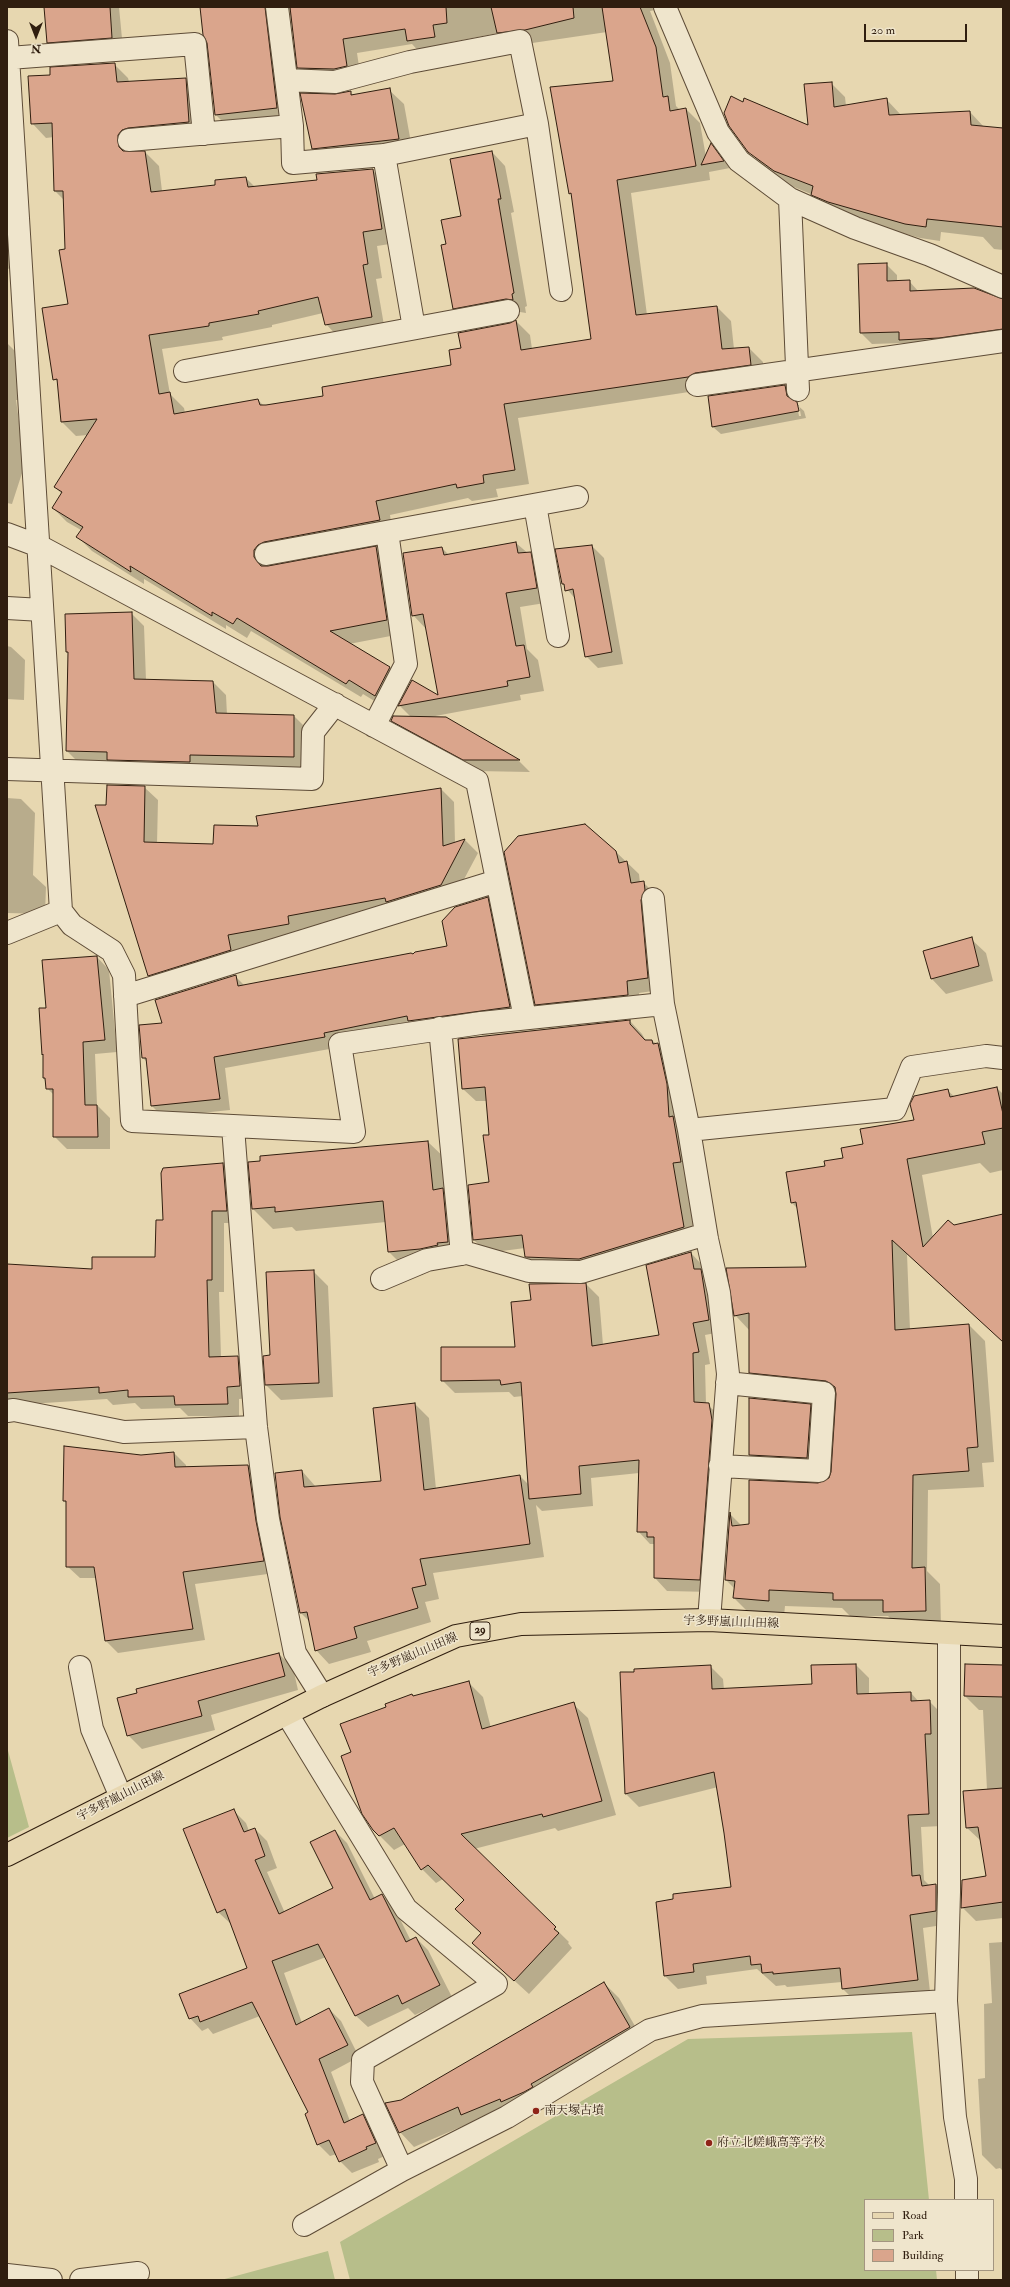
<!DOCTYPE html>
<html>
<head>
<meta charset="utf-8">
<style>
	body { margin:0 }
	#map { position:relative; width:1010px; height:2287px; overflow:hidden; background:#e7d7b0; font-family:"IM FELL Double Pica",serif }
	canvas { display:block }
	.frame { position:absolute; inset:0; border:8px solid #301e0f; pointer-events:none }
	.legend { position:absolute; left:864px; top:2199px; width:130px; height:72px; box-sizing:border-box; background:#efe5cc; border:1px solid #a39580; margin:0; padding:5px 7px; list-style:none; font-size:12px; color:#301e0f }
	.legend li { display:flex; align-items:center; gap:8px; height:20px }
	.legend b { width:20px; border:1px solid #a39580 }
	.north { position:absolute; left:16px; top:16px; width:40px; height:40px; -webkit-text-stroke:3px #efe5cc; paint-order:stroke; rotate:180deg; font-size:11px; font-weight:700; line-height:16px; text-align:center; color:#301e0f }
	.north::after { content:''; display:block; margin:auto; width:14px; height:18px; background:#301e0f; clip-path:polygon(50% 0,100% 100%,50% 72%,0 100%) }
	.scale { position:absolute; left:864px; top:24px; width:103px; height:18px; box-sizing:border-box; border:2px solid #301e0f; border-top:0; padding-left:5px; font-size:12px; line-height:14px; white-space:nowrap; color:#301e0f; -webkit-text-stroke:3px #efe5cc; paint-order:stroke }
</style>
</head>
<body>
<div id="map">
<canvas width="1010" height="2287"></canvas>
<div class="frame"></div>
<ul class="legend">
<li><b style="height:5px;background:#e7d7b0"></b>Road</li>
<li><b style="height:11px;background:#b7be8a"></b>Park</li>
<li><b style="height:11px;background:#daa58c"></b>Building</li>
</ul>
<div class="north">N</div>
<div class="scale">20 m</div>
</div>
<script>
const ctx = document.querySelector('canvas').getContext('2d');
ctx.lineJoin = 'round';
function paint(path, color) { ctx.fillStyle = color; ctx.fill(path, 'evenodd'); }
const shape = rows => new Path2D(rows.map(r => 'M' + r).join(''));
function trace(path, color, width, dash) { ctx.strokeStyle = color; ctx.lineWidth = width; ctx.lineCap = dash ? 'butt' : 'round'; ctx.setLineDash(dash || []); ctx.stroke(path); }
function label(font, color, halo, rows, align = 'center') {
  ctx.font = font + ' "IM FELL Double Pica","Noto Serif JP",serif'; ctx.lineWidth = 3; ctx.setLineDash([]); ctx.textBaseline = 'middle'; ctx.strokeStyle = halo; ctx.fillStyle = color; for (const [text, x, y, turn = 0] of rows) {
    ctx.save(); ctx.translate(x, y); ctx.rotate((+turn || 0) * Math.PI / 180); ctx.textAlign = isNaN(turn) ? turn : align; if (halo) ctx.strokeText(text, 0, 0); ctx.fillText(text, 0, 0); ctx.restore();
  }
}
const green = shape([
	[7,1747,29,1827,7,1838],
	[912,2032,929,2200,865,2200,865,2270,936,2270,937,2280,350,2280,340,2242,688,2039],
	[328,2251,335,2280,221,2280]
]);
const shadow = shape([
	[45,7,119,7,123,49,60,53,48,42],
	[201,7,671,7,650,11,670,63,676,106,680,110,686,109,700,123,706,157,711,145,730,168,709,172,710,180,631,193,647,315,717,307,731,321,734,349,749,348,763,362,764,378,702,390,518,418,529,484,496,489,498,497,472,501,468,498,390,515,393,534,268,565,268,567,376,548,390,562,401,634,349,644,390,668,404,682,389,710,363,694,361,697,251,631,247,638,226,625,226,629,144,579,144,584,92,551,78,537,81,530,67,522,53,508,62,494,55,487,88,435,76,436,62,422,59,383,55,379,70,305,60,250,66,249,64,200,55,191,54,137,46,138,32,123,52,76,114,64,128,78,129,82,185,79,199,93,203,136,131,149,131,152,145,152,159,166,162,191,217,186,246,178,255,187,319,181,372,170,387,184,396,243,377,246,382,278,376,279,385,331,340,339,326,324,323,313,272,325,272,327,222,337,223,340,162,349,170,394,184,408,185,413,258,400,264,406,324,397,452,366,462,349,516,321,530,335,532,349,592,340,572,195,570,193,614,81,607,32,512,46,498,33,447,43,448,50,422,55,412,44,357,53,361,80,312,82,298,67,289,8,279,16,291,122,230,129,216,115,208,42],
	[831,83,845,97,846,106,886,99,901,115,970,112,984,127,1003,129,1003,250,994,249,983,237,941,232,940,241,920,238,843,216,826,208,811,194,789,185,763,166,749,151,809,127],
	[389,90,404,104,413,154,327,163,312,148,335,95,350,92,354,96],
	[492,152,505,166,514,212,511,213,527,306,525,307,526,313,520,312,467,322,454,308,447,245],
	[7,210,13,268,7,269],
	[886,264,897,275,897,282,909,281,919,292,1003,300,1003,341,911,350,904,343,872,344,861,333],
	[7,343,16,352,18,400,16,400,25,464,12,504,7,503],
	[1003,354,1003,366,1002,355],
	[785,386,792,393,794,402,804,411,806,418,721,434,713,427],
	[797,405,799,405,801,416,799,416],
	[516,543,544,567,551,602,520,607,527,649,538,660,544,691,520,695,521,700,430,717,446,718,519,761,530,772,476,771,404,732,392,720,411,717,400,706,412,681,439,697,427,630,413,615,442,548,449,555],
	[592,546,604,558,623,664,598,668,586,656,576,600,563,584],
	[131,613,144,626,146,680,213,682,226,695,227,715,294,716,307,729,306,769,80,764,67,751,69,654,67,652],
	[7,646,11,647,25,660,24,700,7,699],
	[144,787,158,800,157,844,214,845,259,827,441,789,454,802,455,843,465,840,478,853,454,898,396,912,301,929,302,938,241,948,244,963,162,989,148,975,107,806],
	[7,798,21,799,35,813,33,875,46,887,45,914,7,913],
	[616,852,639,874,640,883,643,882,655,894,660,990,639,993,640,1007,548,1017,536,1004],
	[487,898,499,909,521,1018,335,1048,225,1068,230,1110,163,1117,152,1106,148,1063,143,1058,163,1023,235,976,245,986,413,956,448,946],
	[971,939,986,953,993,981,946,994,932,979],
	[97,957,109,970,117,1052,95,1054,97,1105,110,1118,110,1149,67,1149,54,1136,54,1095,47,1088,44,1078,44,1056,43,1054,47,1009],
	[630,1021,642,1034,646,1041,652,1041,658,1044,671,1057,697,1240,539,1269,526,1256,525,1248,487,1253,474,1240,469,1186,490,1183,490,1136,487,1101,476,1101,463,1089],
	[997,1088,1003,1094,1003,1170,990,1173,980,1163,922,1175,933,1238,953,1226,1003,1215,1003,1342,907,1254,910,1330,969,1325,985,1341,994,1462,982,1463,984,1487,928,1490,927,1571,940,1584,941,1626,900,1628,888,1616,850,1616,842,1608,785,1606,784,1616,750,1614,734,1598,735,1589,726,1580,731,1515,742,1526,750,1525,830,1479,832,1472,837,1396,766,1388,750,1372,750,1331,735,1315,807,1268,798,1209,792,1203,826,1167,844,1159,864,1145,915,1121,948,1091,955,1097],
	[428,1142,448,1161,468,1262,409,1272,389,1252,386,1222,296,1231,292,1227,273,1229,253,1209,261,1162],
	[223,1164,235,1176,239,1223,224,1223,224,1292,219,1292,221,1357,238,1357,250,1369,252,1398,239,1399,239,1416,188,1416,180,1408,141,1409,135,1403,113,1405,107,1399,13,1405,7,1399,7,1265,93,1271,156,1258,164,1221],
	[691,1253,703,1266,721,1332,705,1335,710,1364,705,1365,706,1404,721,1416,712,1592,667,1591,655,1578,655,1544,650,1544,638,1531,639,1473,591,1478,593,1506,542,1511,536,1505,544,1557,433,1573,439,1599,425,1602,431,1622,367,1641,371,1652,329,1664,316,1650,310,1622,301,1613,302,1471,316,1487,382,1482,415,1404,429,1418,436,1489,520,1476,529,1485,523,1396,514,1397,509,1392,455,1393,442,1380,516,1348,532,1301,586,1284,599,1297,603,1345,660,1336],
	[313,1271,328,1286,333,1397,281,1400,266,1385,271,1356],
	[810,1405,818,1413,814,1465,758,1462,750,1455],
	[174,1453,186,1465,186,1468,248,1466,260,1478,275,1573,195,1584,205,1640,118,1653,106,1641,97,1578,80,1578,67,1566,67,1504,64,1501,141,1456],
	[279,1654,293,1668,298,1690,211,1715,215,1730,142,1749,128,1735],
	[856,1665,869,1678,869,1694,911,1693,919,1702,929,1701,942,1714,943,1746,938,1746,942,1826,921,1827,924,1880,930,1886,936,1885,949,1898,949,1924,923,1928,930,1992,856,2002,843,1989,842,1982,787,1987,785,1985,776,1986,757,1969,706,1976,707,1984,678,1989,665,1976,732,1888,718,1787,639,1807,626,1794,621,1673,710,1666,723,1679,724,1690,813,1685,812,1666],
	[1003,1666,1003,1918,976,1921,962,1907,987,1877,981,1841,966,1827,987,1790,983,1710,979,1710,965,1696],
	[468,1682,483,1697,491,1728,573,1704,588,1718,616,1815,558,1831,555,1828,474,1849,569,1942,568,1943,572,1948,529,1994,473,1943,482,1933,465,1900,443,1879,436,1883,422,1869,405,1844,394,1850,374,1830,352,1752,413,1697],
	[234,1811,246,1823,249,1831,255,1829,267,1841,277,1868,267,1872,285,1913,335,1889,335,1831,347,1843,375,1899,382,1895,394,1907,411,1941,416,1938,428,1950,452,1997,415,2015,408,2008,368,2027,355,2015,326,1957,284,1973,302,2023,329,2009,341,2021,359,2057,331,2072,350,2121,362,2115,375,2127,387,2155,378,2159,379,2162,352,2173,340,2161,337,2154,330,2156,318,2144,310,2113,260,2016,213,2034,208,2028,202,2031,190,2018,249,1968,231,1924,218,1912],
	[1003,1942,1003,2171,1000,2168,996,2169,982,2155,978,2079,985,2078,984,2004,992,2003,989,1943],
	[604,1983,619,1998,644,2042,477,2129,470,2123,414,2147,400,2132,401,2101]
]);
const building = shape([
	[44,7,110,7,112,38,47,43,44,7],
	[200,7,265,7,277,108,215,115,207,43,203,35,200,7],
	[290,7,446,7,447,23,433,25,435,37,407,41,405,29,343,39,347,66,334,69,297,68,290,7],
	[491,7,573,7,574,18,525,30,497,33,491,7],
	[602,7,640,7,656,47,663,97,668,96,670,111,686,108,696,166,617,180,636,315,717,306,722,349,749,347,751,365,695,373,688,377,504,404,515,470,483,475,484,483,457,488,456,484,376,501,380,520,264,542,258,545,254,550,254,557,261,566,268,566,376,546,387,620,330,631,390,667,375,696,349,680,346,684,237,618,233,624,212,612,212,616,130,566,131,572,76,537,83,527,52,508,62,492,54,487,97,419,61,422,57,379,53,380,42,308,68,304,59,250,65,249,63,191,54,191,52,123,31,124,28,76,50,75,50,67,115,63,117,82,186,78,189,122,128,128,122,130,118,135,119,147,123,151,145,151,151,192,215,185,215,180,246,177,248,187,317,180,316,174,373,169,382,229,363,232,368,264,363,265,372,317,325,325,318,297,258,311,259,314,209,323,209,326,149,335,159,394,170,392,174,414,258,399,260,405,266,405,323,396,322,387,451,365,449,350,461,348,458,333,510,323,516,320,521,350,591,339,571,193,569,194,550,87,613,81,602,7],
	[832,82,834,107,887,98,889,115,970,111,971,125,1003,128,1003,227,927,219,926,227,905,224,828,202,811,195,813,186,774,171,748,152,729,126,724,113,731,96,743,102,744,98,808,125,804,84,832,82],
	[390,88,399,139,312,149,300,93,335,94,351,91,351,95,390,88],
	[711,143,724,161,701,165,711,143],
	[492,151,501,199,498,199,514,293,512,294,513,300,506,299,453,309,441,245,446,244,441,220,461,216,450,159,492,151],
	[887,263,887,281,910,280,910,291,974,288,1003,299,1003,329,939,338,899,340,899,332,860,333,858,264,887,263],
	[785,385,787,396,797,402,799,411,712,427,708,396,785,385],
	[516,542,518,553,531,552,537,588,506,593,516,646,524,645,530,677,507,681,508,686,398,706,412,680,438,695,423,614,412,616,403,553,442,547,444,555,516,542],
	[592,545,612,652,585,657,573,589,565,591,564,584,562,584,555,549,592,545],
	[132,612,134,679,213,681,216,713,294,715,294,757,190,755,190,762,107,760,107,752,66,751,68,652,66,652,65,614,132,612],
	[393,716,446,717,520,760,463,760,391,721,393,716],
	[107,785,145,786,144,842,213,844,214,825,258,826,256,816,441,788,443,846,465,839,441,885,386,902,385,898,288,916,289,924,228,935,231,950,148,976,95,805,106,805,107,785],
	[585,824,616,851,619,863,627,861,631,883,644,881,645,890,641,900,648,978,627,981,628,995,535,1005,504,852,518,836,585,824],
	[488,897,510,1007,408,1021,407,1016,324,1033,325,1037,214,1057,220,1099,151,1106,146,1058,142,1058,139,1025,162,1023,155,1000,236,975,238,986,411,953,413,954,415,952,447,946,442,921,455,907,488,897],
	[972,937,979,966,931,979,923,951,972,937],
	[97,956,105,1040,83,1042,85,1105,97,1105,98,1137,53,1137,53,1089,46,1089,45,1078,43,1078,43,1054,42,1055,39,1008,46,1008,42,960,97,956],
	[630,1020,630,1024,645,1040,652,1040,653,1044,658,1043,667,1084,669,1117,673,1116,681,1162,673,1163,684,1227,579,1259,525,1257,522,1235,473,1240,468,1185,489,1182,483,1135,489,1135,485,1087,462,1089,458,1039,630,1020],
	[997,1087,1003,1114,1003,1128,982,1132,985,1144,907,1159,923,1247,948,1220,954,1225,1003,1214,1003,1342,892,1240,895,1330,969,1324,978,1447,967,1448,969,1471,913,1475,912,1568,925,1567,926,1611,883,1612,883,1600,833,1600,833,1593,769,1590,769,1601,733,1598,735,1581,725,1580,730,1512,732,1526,749,1524,749,1480,818,1483,829,1478,831,1472,836,1394,835,1387,826,1381,749,1373,749,1313,734,1316,726,1268,806,1267,796,1202,791,1203,786,1172,825,1166,824,1161,843,1158,841,1148,863,1144,860,1129,914,1120,910,1104,914,1096,948,1089,950,1097,997,1087],
	[428,1141,433,1190,443,1188,448,1242,437,1243,438,1245,420,1249,388,1252,383,1201,275,1212,275,1207,252,1209,248,1162,260,1161,260,1156,428,1141],
	[223,1163,227,1211,212,1211,212,1280,207,1280,209,1357,238,1356,240,1386,227,1387,228,1404,175,1405,174,1396,128,1397,128,1390,99,1393,99,1387,7,1393,7,1264,92,1269,92,1257,155,1257,156,1220,163,1220,161,1173,163,1168,223,1163],
	[691,1252,694,1269,701,1269,709,1320,693,1323,699,1352,693,1353,694,1402,709,1403,712,1420,700,1580,654,1578,654,1537,647,1537,647,1532,637,1532,639,1460,579,1466,581,1494,529,1499,521,1382,501,1385,500,1380,441,1381,441,1347,515,1347,511,1302,531,1300,529,1284,586,1283,592,1346,659,1335,646,1265,691,1252],
	[314,1270,319,1383,265,1385,263,1356,270,1355,266,1272,314,1270],
	[749,1398,811,1404,807,1458,749,1455,749,1398],
	[415,1403,424,1490,520,1475,530,1544,420,1559,426,1585,412,1588,418,1608,354,1627,357,1638,315,1651,307,1612,300,1613,280,1517,275,1473,302,1470,304,1487,381,1481,373,1408,415,1403],
	[64,1446,141,1455,174,1452,175,1467,248,1465,256,1521,264,1561,183,1572,193,1629,105,1641,94,1567,66,1567,66,1501,63,1501,64,1446],
	[279,1653,285,1676,198,1701,202,1716,127,1736,117,1698,137,1693,136,1689,279,1653],
	[856,1664,857,1694,911,1692,911,1701,930,1700,931,1734,925,1734,929,1814,908,1815,912,1876,920,1875,922,1886,936,1884,936,1911,910,1915,918,1980,842,1989,840,1968,773,1974,773,1972,762,1973,761,1964,751,1965,750,1956,693,1964,694,1972,664,1976,656,1902,673,1899,673,1894,731,1887,724,1833,714,1772,625,1794,620,1672,634,1672,634,1669,711,1665,712,1689,812,1684,811,1665,856,1664],
	[965,1664,1003,1665,1003,1697,964,1696,965,1664],
	[469,1681,482,1729,574,1702,602,1801,543,1817,542,1814,461,1834,556,1927,554,1929,559,1933,514,1981,472,1943,481,1933,455,1909,464,1900,428,1865,421,1870,394,1828,379,1836,373,1830,362,1814,341,1756,351,1752,340,1724,386,1707,385,1704,412,1694,413,1696,469,1681],
	[1003,1788,1003,1902,961,1908,962,1880,986,1876,978,1827,966,1828,963,1791,1003,1788],
	[234,1809,244,1832,255,1828,265,1856,255,1860,279,1914,333,1888,310,1842,335,1830,370,1900,382,1894,406,1942,416,1937,440,1985,402,2004,398,1995,355,2016,318,1944,272,1961,296,2025,329,2008,348,2045,319,2059,344,2123,363,2114,376,2143,366,2147,367,2149,339,2162,329,2140,317,2145,305,2114,308,2112,252,2002,200,2022,198,2016,189,2019,179,1994,247,1968,225,1909,217,1913,183,1829,234,1809],
	[604,1982,630,2027,531,2084,533,2087,524,2092,501,2102,500,2099,461,2115,458,2107,399,2133,385,2103,401,2100,604,1982]
]);
const minor = shape([
	[277,7,292,126,293,163,384,155,537,124],
	[665,7,718,132,739,161,790,199,855,228,930,255,1003,287],
	[7,41,61,911,72,925,112,951,124,975,132,1121,354,1132,340,1044,481,1023,663,1004],
	[9,58,195,44,204,134],
	[286,80,335,82,410,62,520,41,537,124,561,290],
	[129,140,292,126],
	[384,155,414,328],
	[790,199,798,390],
	[185,371,508,311],
	[697,385,1003,341],
	[535,505,558,636],
	[7,534,39,546,477,781,525,1018],
	[266,554,577,497],
	[7,608,42,610],
	[374,726,406,664,387,532],
	[7,769,312,779,313,732,335,704],
	[653,899,663,1004,689,1130,707,1239,719,1293,728,1374,709,1620],
	[7,933,61,911],
	[125,996,497,881],
	[440,1028,462,1254],
	[233,1127,256,1427,268,1519,295,1653,322,1696],
	[689,1130,895,1109,912,1067,986,1056,1003,1058],
	[382,1279,427,1260,467,1253,529,1271,581,1272,706,1234],
	[7,1411,14,1410,124,1432,256,1427],
	[720,1466,819,1471,824,1393,727,1383],
	[949,1634,949,1892,946,2001,955,2117,966,2179,966,2200],
	[80,1667,92,1729,121,1797],
	[287,1714,406,1909,496,1984,363,2060,362,2082,402,2170],
	[304,2225,402,2170,507,2117,650,2030,702,2016,946,2001],
	[967,2270,967,2280],
	[7,2275,51,2280],
	[81,2280,138,2273]
]);
const major = shape([
	[7,1855,322,1696,456,1636,521,1624,709,1620,1003,1636]
]);
const markers = [
	[536,2111,4,"#8f2418"],
	[709,2143,4,"#8f2418"]
];
const shields = [
	[480,1631,20]
];
const shieldNames = [
	["29",480,1631]
];
const streetNames = [
	["宇多野嵐山山田線",731,1623,2],
	["宇多野嵐山山田線",413,1656,-23],
	["宇多野嵐山山田線",121,1797,-27]
];
const poiNames = [
	["南天塚古墳",544,2111],
	["府立北嵯峨高等学校",717,2143]
];
paint(green, '#b7be8a');
paint(shadow, '#0003');
paint(building, '#daa58c');
trace(building, '#301e0f', 1);
trace(minor, '#5e4c37', 24);
trace(major, '#301e0f', 24);
trace(minor, '#efe5cc', 22);
trace(major, '#e7d7b0', 22);
for (const [x, y, r, color] of markers) { const dot = new Path2D(); dot.arc(x, y, r, 0, 2 * Math.PI); ctx.fillStyle = color; ctx.fill(dot); trace(dot, '#efe5cc', 1.5); }
for (const [x, y, w] of shields) { const box = new Path2D(); box.roundRect(x - w / 2, y - 9, w, 18, 3); ctx.fillStyle = '#efe5cc'; ctx.fill(box); trace(box, '#301e0f', 1); }
label('bold 11px', '#301e0f', null, shieldNames);
label('12px', '#301e0f', '#efe5cc', streetNames);
label('12px', '#301e0f', '#efe5cc', poiNames, 'left');
</script>
</body>
</html>
